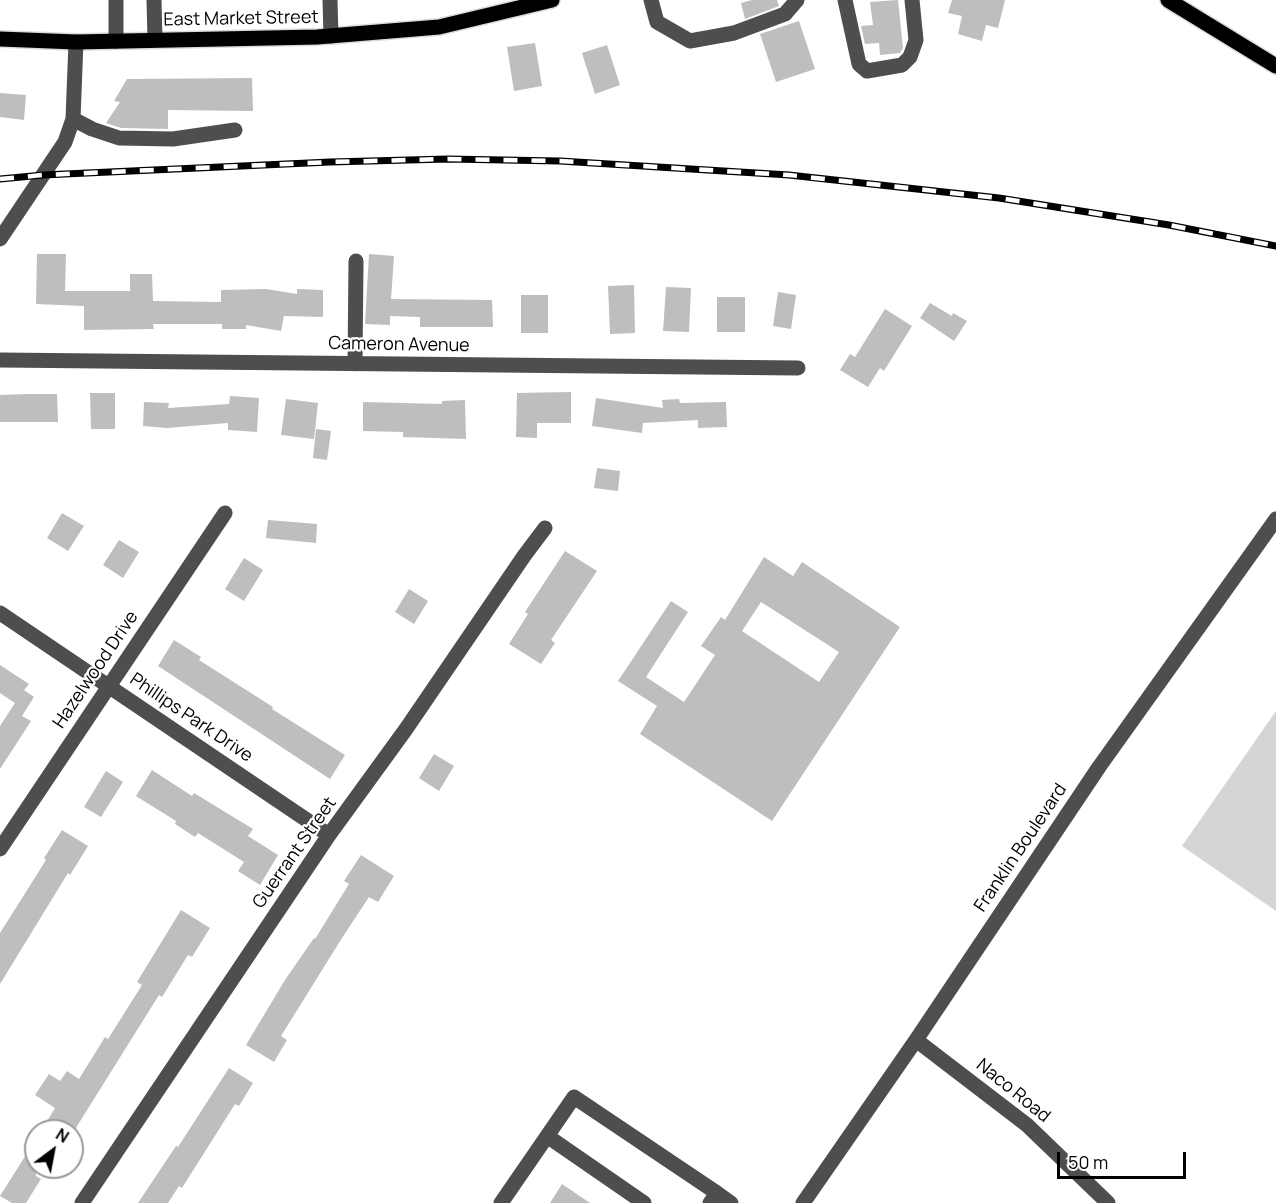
<!DOCTYPE html>
<html>
<head>
<meta charset="utf-8">
<style>
	body { margin:0 }
	#map { position:relative; width:1276px; height:1203px; overflow:hidden; background:#fff; font-family:Manrope,sans-serif }
	canvas { display:block }
	.north { position:absolute; left:24px; top:1119px; width:60px; height:60px; box-sizing:border-box; background:#fff; border:2px solid #999; border-radius:50%; rotate:32deg; font-size:16px; font-weight:700; line-height:24px; text-align:center; color:#000 }
	.north::after { content:''; display:block; margin:auto; width:21px; height:27px; background:#000; clip-path:polygon(50% 0,100% 100%,50% 72%,0 100%) }
	.scale { position:absolute; left:1057px; top:1152px; width:129px; height:27px; box-sizing:border-box; border:3px solid #000; border-top:0; padding-left:8px; font-size:18px; line-height:21px; white-space:nowrap; color:#000; -webkit-text-stroke:4px #fff; paint-order:stroke }
</style>
</head>
<body>
<div id="map">
<canvas width="1276" height="1203"></canvas>
<div class="north">N</div>
<div class="scale">50 m</div>
</div>
<script>
const ctx = document.querySelector('canvas').getContext('2d');
ctx.lineJoin = 'round';
function paint(path, color) { ctx.fillStyle = color; ctx.fill(path, 'evenodd'); }
const shape = rows => new Path2D(rows.map(r => 'M' + r).join(''));
function trace(path, color, width, dash) { ctx.strokeStyle = color; ctx.lineWidth = width; ctx.lineCap = dash ? 'butt' : 'round'; ctx.setLineDash(dash || []); ctx.stroke(path); }
function label(font, color, halo, rows, align = 'center') {
  ctx.font = font + ' Manrope,sans-serif'; ctx.lineWidth = 4.5; ctx.setLineDash([]); ctx.textBaseline = 'middle'; ctx.strokeStyle = halo; ctx.fillStyle = color; for (const [text, x, y, turn = 0] of rows) {
    ctx.save(); ctx.translate(x, y); ctx.rotate((+turn || 0) * Math.PI / 180); ctx.textAlign = isNaN(turn) ? turn : align; if (halo) ctx.strokeText(text, 0, 0); ctx.fillText(text, 0, 0); ctx.restore();
  }
}
const green = shape([
	[1276,711,1276,911,1182,846]
]);
const building = shape([
	[752,0,777,0,779,6,745,19,741,3],
	[898,0,903,48,900,53,880,55,879,43,865,44,861,26,873,25,870,2],
	[952,0,1005,0,998,28,986,25,982,41,958,34,962,16,948,13],
	[799,21,815,69,776,82,760,34],
	[535,43,542,86,514,91,507,47],
	[607,45,620,85,595,94,582,53],
	[252,78,253,111,168,110,168,129,121,128,106,123,120,102,114,101,127,79],
	[0,93,26,95,24,120,0,117],
	[37,254,66,254,65,291,130,291,130,274,152,274,153,301,221,302,221,290,266,289,297,294,297,289,323,290,323,317,284,316,281,331,246,325,246,329,222,329,222,324,153,324,154,329,84,330,84,306,36,304],
	[369,254,394,256,391,299,492,300,493,327,420,327,420,317,390,316,390,325,365,324],
	[634,285,635,333,610,334,608,286],
	[666,287,691,288,689,332,663,331],
	[778,292,796,295,791,329,773,326],
	[521,295,548,295,548,333,521,333],
	[717,297,745,297,745,332,717,332],
	[930,303,952,316,953,313,967,321,954,341,920,318],
	[885,309,912,326,884,371,880,368,868,387,840,370,850,354,855,357],
	[571,392,571,423,537,423,537,438,516,437,517,393],
	[90,393,115,393,115,429,91,429],
	[27,394,57,394,58,422,0,422,0,395],
	[230,396,259,398,257,432,228,430,228,423,167,428,143,426,144,402,169,403,168,408,229,404],
	[596,398,663,408,662,400,679,399,680,403,726,402,727,427,698,428,698,420,643,423,642,433,592,426],
	[286,399,318,403,314,439,281,435],
	[465,400,466,439,403,437,403,432,363,431,363,402,442,404,442,401],
	[316,429,331,431,327,460,313,458],
	[597,468,620,471,618,491,594,488],
	[62,513,84,526,68,551,47,538],
	[268,520,317,524,316,543,266,538],
	[119,540,139,552,123,578,103,565],
	[565,551,597,571,551,640,555,643,541,664,509,644,528,614,525,612],
	[764,557,793,576,802,562,900,627,772,821,640,734,657,706,618,681,671,601,688,612,646,677,684,702,715,655,701,646,721,617,725,620],
	[761,602,839,652,819,682,742,631],
	[244,558,263,570,244,601,225,589],
	[409,589,428,601,414,624,395,612],
	[174,640,201,657,199,660,273,707,272,709,345,755,330,779,158,666],
	[0,665,29,684,24,690,34,697,22,716,31,721,0,769,0,726,15,703,0,693],
	[434,754,454,766,439,791,419,778],
	[152,770,192,796,194,793,253,829,248,836,278,855,260,885,238,871,244,862,198,833,195,837,175,824,176,821,136,796],
	[106,771,123,782,101,817,84,807],
	[62,830,88,846,70,875,68,873,0,984,0,933,46,860,44,858],
	[361,855,394,876,378,902,369,897,342,938,281,1036,287,1040,274,1062,246,1045,285,980,314,938,315,939,349,884,344,881],
	[181,910,210,928,192,957,188,955,162,997,159,995,74,1131,41,1131,55,1108,35,1095,49,1074,60,1081,67,1071,79,1079,105,1037,108,1039,142,985,137,982],
	[229,1068,253,1083,239,1106,235,1104,182,1188,179,1186,168,1203,138,1203,176,1146,178,1147],
	[36,1139,36,1176,41,1179,26,1203,12,1203,0,1196],
	[562,1184,590,1203,550,1203]
]);
const minor = shape([
	[116,0,116,41],
	[154,0,155,40],
	[330,0,331,36],
	[651,0,657,22,690,41,734,33,785,14,797,0],
	[845,0,859,64,867,71,902,65,910,57,916,40,912,0],
	[73,119,92,129,119,138,173,139,235,130],
	[0,239,65,142,73,119,76,42],
	[0,360,798,368],
	[355,364,356,261],
	[0,613,329,835],
	[0,849,225,513],
	[916,1040,1027,1125,1108,1203],
	[547,1136,644,1203],
	[717,1193,731,1203],
	[82,1203,329,835,406,729,524,556,545,528],
	[501,1203,574,1097,717,1193,710,1203],
	[803,1203,916,1040,1099,767,1276,519]
]);
const major = shape([
	[1168,0,1276,66],
	[0,39,76,42,317,37,439,27,552,0]
]);
const rail = shape([
	[0,179,43,175,330,162,448,159,560,161,789,175,999,198,1169,225,1276,246]
]);
const streetNames = [
	["East Market Street",241,19,-1],
	["Cameron Avenue",399,345,1],
	["Hazelwood Drive",96,670,-56],
	["Phillips Park Drive",191,718,34],
	["Franklin Boulevard",1021,848,-56],
	["Guerrant Street",295,853,-55],
	["Naco Road",1013,1091,39]
];
paint(green, '#d5d5d5');
paint(building, '#bebebe');
trace(major, '#dbdbdb', 18);
trace(minor, '#4e4e4e', 15);
trace(major, '#000', 15);
trace(rail, '#000', 7);
trace(rail, '#fff', 4.5, [14]);
label('18px', '#000', '#fff', streetNames);
</script>
</body>
</html>
